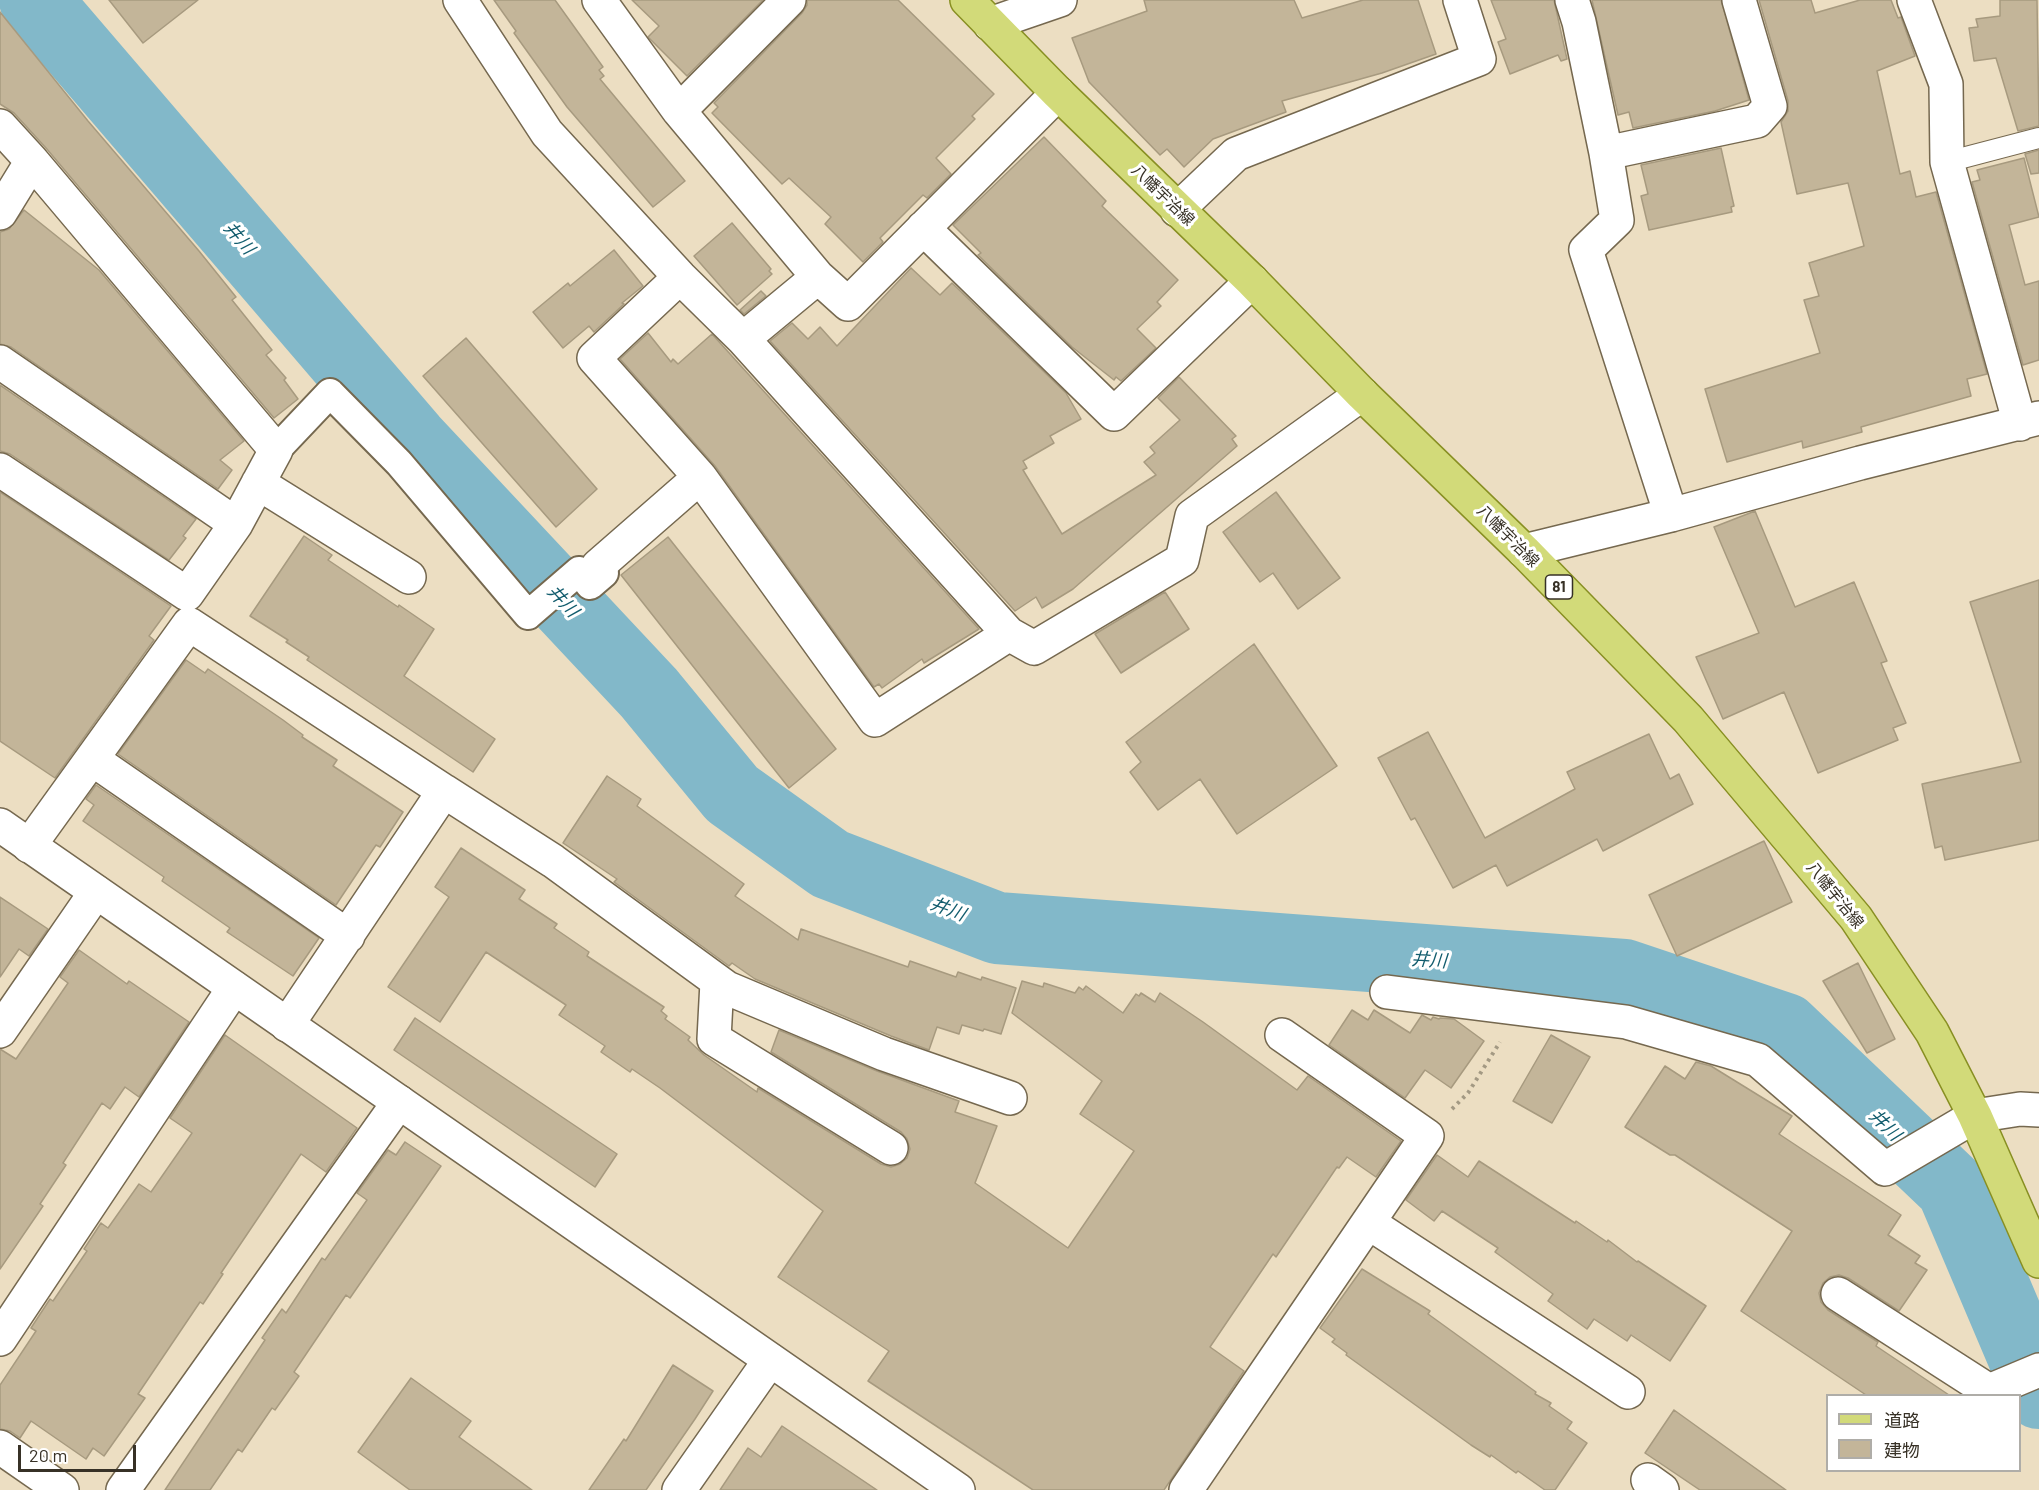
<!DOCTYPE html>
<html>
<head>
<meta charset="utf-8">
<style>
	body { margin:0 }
	#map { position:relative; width:2039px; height:1490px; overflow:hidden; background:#ecdec2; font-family:Barlow,"Noto Sans JP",sans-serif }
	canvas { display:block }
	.legend { position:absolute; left:1826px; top:1394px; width:195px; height:78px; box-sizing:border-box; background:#fff; border:2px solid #afada8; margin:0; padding:8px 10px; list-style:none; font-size:18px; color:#373126 }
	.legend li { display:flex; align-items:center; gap:12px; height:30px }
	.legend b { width:30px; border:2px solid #afada8 }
	.scale { position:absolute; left:18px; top:1445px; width:118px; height:27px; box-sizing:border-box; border:3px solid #373126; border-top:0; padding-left:8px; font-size:18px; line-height:21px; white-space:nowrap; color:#373126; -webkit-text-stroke:4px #fff; paint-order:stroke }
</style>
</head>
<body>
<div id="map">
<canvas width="2039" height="1490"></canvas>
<ul class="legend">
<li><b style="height:8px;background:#d2da79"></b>道路</li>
<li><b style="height:16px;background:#c3b599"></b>建物</li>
</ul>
<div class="scale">20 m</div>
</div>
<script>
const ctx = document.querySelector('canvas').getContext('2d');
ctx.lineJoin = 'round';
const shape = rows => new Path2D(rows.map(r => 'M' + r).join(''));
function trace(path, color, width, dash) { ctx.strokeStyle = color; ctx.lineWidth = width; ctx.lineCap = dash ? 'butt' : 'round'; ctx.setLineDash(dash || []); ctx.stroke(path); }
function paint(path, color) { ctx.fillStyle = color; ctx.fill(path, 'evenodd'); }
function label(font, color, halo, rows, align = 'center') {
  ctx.font = font + ' Barlow,"Noto Sans JP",sans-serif'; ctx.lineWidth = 6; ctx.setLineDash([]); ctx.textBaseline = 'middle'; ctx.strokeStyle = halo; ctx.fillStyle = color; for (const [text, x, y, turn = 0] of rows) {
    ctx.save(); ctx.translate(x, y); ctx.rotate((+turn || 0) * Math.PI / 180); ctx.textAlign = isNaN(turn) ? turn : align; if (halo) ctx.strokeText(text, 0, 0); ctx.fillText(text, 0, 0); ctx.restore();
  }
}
const river = shape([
	[35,0,412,440,649,693,732,794,830,864,997,928,1624,975,1785,1029,1952,1188,2039,1393]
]);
const building = shape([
	[109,0,198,0,143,43,109,0],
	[494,0,555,0,603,67,599,70,604,76,600,79,685,181,653,207,567,107,514,33,516,31,494,0],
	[632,0,763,0,687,76,648,37,659,26,632,0],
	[807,0,898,0,994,94,972,116,975,119,936,158,951,174,927,198,923,195,880,238,883,242,863,262,825,224,831,217,789,178,782,184,712,113,718,107,714,103,802,13,807,5,807,0],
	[1144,0,1294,0,1302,18,1363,0,1418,0,1436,54,1382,73,1282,101,1286,112,1213,139,1184,167,1167,149,1160,155,1089,82,1072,38,1147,11,1144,0],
	[1491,0,1554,0,1567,59,1561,61,1558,55,1510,74,1498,42,1506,39,1491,0],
	[1592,0,1721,0,1749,100,1715,111,1633,128,1629,112,1618,115,1592,0],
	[1759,0,1811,0,1815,13,1860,0,1891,0,1898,18,1901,17,1915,56,1877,71,1900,174,1910,171,1916,197,1936,192,1987,374,1967,379,1971,396,1861,427,1862,432,1803,448,1802,441,1727,462,1705,389,1820,353,1804,300,1819,296,1809,263,1864,246,1848,183,1797,194,1781,122,1788,111,1788,101,1759,0],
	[2000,0,2037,0,2039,126,2018,131,1996,58,1974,61,1969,28,1978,27,1976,19,2000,16,2000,0],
	[0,12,88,121,199,251,236,297,232,300,272,350,266,355,286,378,284,380,298,399,274,418,46,148,14,113,0,104,0,12],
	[1044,137,1106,201,1102,206,1178,280,1157,302,1161,306,1137,329,1156,348,1121,381,1116,377,1114,380,1072,347,978,255,981,253,953,225,1044,137],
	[1721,148,1734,206,1731,207,1732,212,1649,230,1641,196,1648,194,1641,165,1721,148],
	[2039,150,2039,173,2031,174,2025,154,2039,150],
	[2024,158,2039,217,2009,225,2025,285,2039,281,2039,360,2023,365,1972,182,1980,180,1977,170,2024,158],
	[24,210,99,270,244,441,220,460,232,470,218,489,11,347,0,344,0,232,9,229,24,210],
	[732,223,771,269,769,271,772,274,737,305,694,256,732,223],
	[614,250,643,286,622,303,624,304,594,332,589,326,563,348,533,312,568,283,570,286,614,250],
	[911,268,940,295,952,283,1066,393,1081,419,1050,436,1054,443,1023,461,1027,468,1023,470,1062,534,1156,475,1144,462,1155,453,1150,447,1180,420,1158,398,1179,377,1236,436,1232,439,1237,446,1073,589,1042,608,1036,597,1015,611,770,341,792,323,808,339,820,327,837,346,911,268],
	[761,291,766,296,744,314,740,310,761,291],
	[648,333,671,362,673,359,678,364,712,334,979,629,924,663,922,659,882,688,879,684,874,687,715,466,620,359,648,333],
	[466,338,597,489,556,527,423,376,466,338],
	[0,385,196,519,183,536,186,538,169,560,10,454,0,451,0,385],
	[0,492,171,606,149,636,154,640,55,778,0,741,0,492],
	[1276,492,1340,578,1298,609,1273,573,1260,582,1223,532,1276,492],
	[1755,511,1795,607,1854,582,1887,661,1881,663,1906,723,1893,728,1898,740,1818,773,1784,692,1723,719,1696,657,1759,633,1714,527,1755,511],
	[304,536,332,555,328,560,398,607,399,605,434,629,404,676,495,739,473,772,307,660,309,657,286,642,288,640,250,616,304,536],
	[668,537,836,749,789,788,621,575,668,537],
	[2039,580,2039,840,1945,860,1942,846,1935,848,1922,784,2021,762,1970,602,2039,580],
	[1165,592,1189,629,1121,673,1095,634,1165,592],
	[1254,644,1337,766,1237,834,1200,779,1158,810,1130,772,1141,762,1126,742,1254,644],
	[186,660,205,673,208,669,283,720,303,735,302,737,337,760,333,766,403,812,380,847,376,845,336,905,118,754,186,660],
	[1428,732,1485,838,1575,789,1567,772,1649,734,1670,779,1679,774,1693,804,1603,851,1597,839,1507,886,1496,865,1453,888,1415,818,1411,820,1378,758,1428,732],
	[607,776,641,799,637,806,744,884,735,896,798,940,801,929,908,967,910,961,956,977,958,972,981,980,982,977,1016,988,1001,1034,984,1029,983,1031,962,1025,959,1034,937,1027,929,1050,891,1036,755,979,732,963,729,966,614,882,617,879,563,843,607,776],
	[96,785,319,938,293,976,227,932,230,928,162,881,164,877,83,821,94,805,86,799,96,785],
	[1764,841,1792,902,1677,956,1649,895,1764,841],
	[461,848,525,890,519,899,557,924,554,928,589,952,587,956,664,1007,661,1011,667,1016,665,1019,690,1037,688,1040,704,1055,757,1092,758,1088,881,1164,891,1167,900,1164,907,1158,910,1149,907,1139,901,1132,771,1052,779,1030,877,1071,959,1101,955,1112,997,1126,975,1183,1068,1248,1134,1151,1080,1114,1102,1081,1012,1013,1022,981,1043,987,1044,983,1075,993,1079,987,1083,990,1086,986,1123,1013,1136,994,1139,996,1141,993,1155,1002,1160,993,1203,1022,1297,1090,1308,1076,1401,1141,1376,1177,1347,1157,1339,1168,1337,1167,1276,1257,1273,1254,1210,1347,1244,1371,1164,1490,1033,1490,868,1381,889,1351,778,1277,823,1211,660,1088,632,1069,630,1072,601,1052,605,1046,559,1015,566,1005,486,952,440,1022,388,987,449,897,435,887,461,848],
	[0,897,48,929,29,956,19,949,0,977,0,897],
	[79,950,127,984,129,981,189,1022,139,1097,125,1087,110,1109,102,1103,63,1163,66,1165,40,1204,43,1206,0,1269,0,1049,16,1059,68,983,60,977,79,950],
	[1858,963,1895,1039,1867,1053,1823,981,1858,963],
	[1352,1010,1368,1020,1374,1010,1410,1033,1422,1015,1431,1020,1433,1017,1439,1019,1440,1018,1454,1019,1484,1041,1451,1088,1425,1070,1405,1098,1329,1045,1352,1010],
	[415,1018,617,1154,595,1187,394,1050,415,1018],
	[225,1035,357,1128,326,1172,301,1154,221,1273,223,1274,203,1304,200,1302,138,1394,145,1398,104,1456,93,1448,86,1459,31,1421,20,1438,10,1431,0,1429,0,1385,36,1331,31,1328,50,1299,53,1301,87,1251,84,1249,101,1223,108,1228,139,1184,151,1192,192,1133,170,1118,225,1035],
	[1551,1035,1590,1057,1552,1123,1513,1101,1551,1035],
	[1696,1062,1711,1066,1792,1116,1779,1134,1901,1215,1888,1235,1920,1256,1915,1263,1927,1270,1899,1311,1848,1278,1839,1275,1830,1277,1823,1283,1819,1293,1821,1302,1828,1310,1878,1342,1876,1346,1949,1395,1866,1395,1741,1311,1792,1231,1675,1155,1670,1155,1625,1127,1665,1066,1685,1079,1696,1062],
	[405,1142,441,1166,350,1298,346,1295,294,1372,299,1376,275,1410,272,1408,242,1452,238,1449,210,1490,165,1490,265,1340,262,1338,282,1309,286,1313,322,1258,325,1260,367,1200,357,1193,388,1150,396,1155,405,1142],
	[1437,1155,1468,1177,1479,1161,1575,1223,1576,1221,1607,1242,1608,1240,1637,1262,1638,1261,1706,1306,1670,1361,1631,1335,1627,1341,1594,1319,1587,1329,1548,1301,1553,1294,1495,1252,1498,1248,1442,1211,1434,1221,1406,1200,1437,1155],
	[1362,1269,1430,1311,1428,1314,1536,1392,1535,1394,1551,1403,1549,1406,1572,1422,1567,1429,1587,1443,1555,1490,1545,1490,1518,1471,1516,1473,1491,1455,1490,1457,1471,1445,1346,1355,1347,1353,1332,1342,1335,1339,1320,1328,1362,1269],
	[673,1365,713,1391,695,1419,646,1490,589,1490,624,1439,626,1441,673,1365],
	[411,1378,471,1421,459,1437,532,1490,410,1490,358,1452,411,1378],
	[1674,1410,1699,1428,1786,1490,1700,1490,1645,1453,1674,1410],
	[782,1426,877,1490,720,1490,748,1448,761,1457,782,1426]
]);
const path = shape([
	[1452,1109,1468,1093,1500,1042]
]);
const service = shape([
	[1947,162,2039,138]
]);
const pedestrian = shape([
	[276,450,330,393,399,463,528,615,579,571,590,585,604,573,598,566]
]);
const minor = shape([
	[460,0,547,133,680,277,743,339,1009,634,1034,648,1182,560,1192,516,1362,394],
	[599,0,679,111,818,277],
	[1572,0,1579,22,1606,153,1617,220,1586,250,1671,515],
	[1914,0,1946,84,1947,162,2020,424],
	[990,24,1060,0],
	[679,111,789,0],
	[0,126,32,161,0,213],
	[1606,153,1757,121,1770,106,1739,0],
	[1177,210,1236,154,1479,59,1460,0],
	[923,228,1114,414,1252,281],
	[680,277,594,358,700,477,875,720,1009,634],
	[743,339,818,277,848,304,1058,93],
	[0,362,236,524],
	[0,470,187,594,236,524,276,450,32,161],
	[258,483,409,577],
	[1524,551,1671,515,1860,463,2039,418],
	[598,566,700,477],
	[92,759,348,936],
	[29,846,189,624,444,791],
	[717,982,714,1039,891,1148],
	[1387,992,1626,1022,1758,1060,1885,1169,1975,1116,2020,1109,2039,1110],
	[287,1025,444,791,553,861,727,988,884,1054,1010,1098],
	[0,1031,96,892],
	[1369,1223,1628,1392],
	[1838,1294,1989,1391,2039,1370],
	[0,1339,234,988],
	[0,1447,62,1490],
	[1648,1480,1662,1490],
	[123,1490,399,1102],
	[679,1490,770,1360],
	[1186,1490,1427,1136,1282,1035]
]);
const tertiary = shape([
	[0,825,958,1490]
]);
const primary = shape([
	[967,0,1058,93,1252,281,1362,394,1524,551,1688,719,1856,918,1932,1032,1975,1116,2039,1261]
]);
const shields = [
	[1559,587,27]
];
const shieldNames = [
	["81",1559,587]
];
const streetNames = [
	["八幡宇治線",1163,195,44],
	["八幡宇治線",1508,536,45],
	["八幡宇治線",1835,895,51]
];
const waterNames = [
	["井川",239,238,49],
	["井川",563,601,47],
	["井川",948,909,21],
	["井川",1429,960,4],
	["井川",1885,1125,44]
];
trace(river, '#82b8c9', 72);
paint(building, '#c3b599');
trace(building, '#a79a7f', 1.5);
trace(service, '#75684f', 22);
trace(pedestrian, '#75684f', 32);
trace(minor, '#75684f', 36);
trace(tertiary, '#75684f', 36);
trace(primary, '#888f22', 36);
trace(path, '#a39983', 4, [3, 4.5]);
trace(service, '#fff', 20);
trace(pedestrian, '#fff', 28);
trace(minor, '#fff', 33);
trace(tertiary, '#fff', 33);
trace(primary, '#d2da79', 33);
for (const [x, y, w] of shields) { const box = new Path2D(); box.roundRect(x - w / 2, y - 12, w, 24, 4.5); ctx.fillStyle = '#fff'; ctx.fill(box); trace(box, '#373126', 1.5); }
label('bold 15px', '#373126', null, shieldNames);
label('16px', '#373126', '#fff', streetNames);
label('italic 18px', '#135d6e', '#fff', waterNames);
</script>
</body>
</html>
